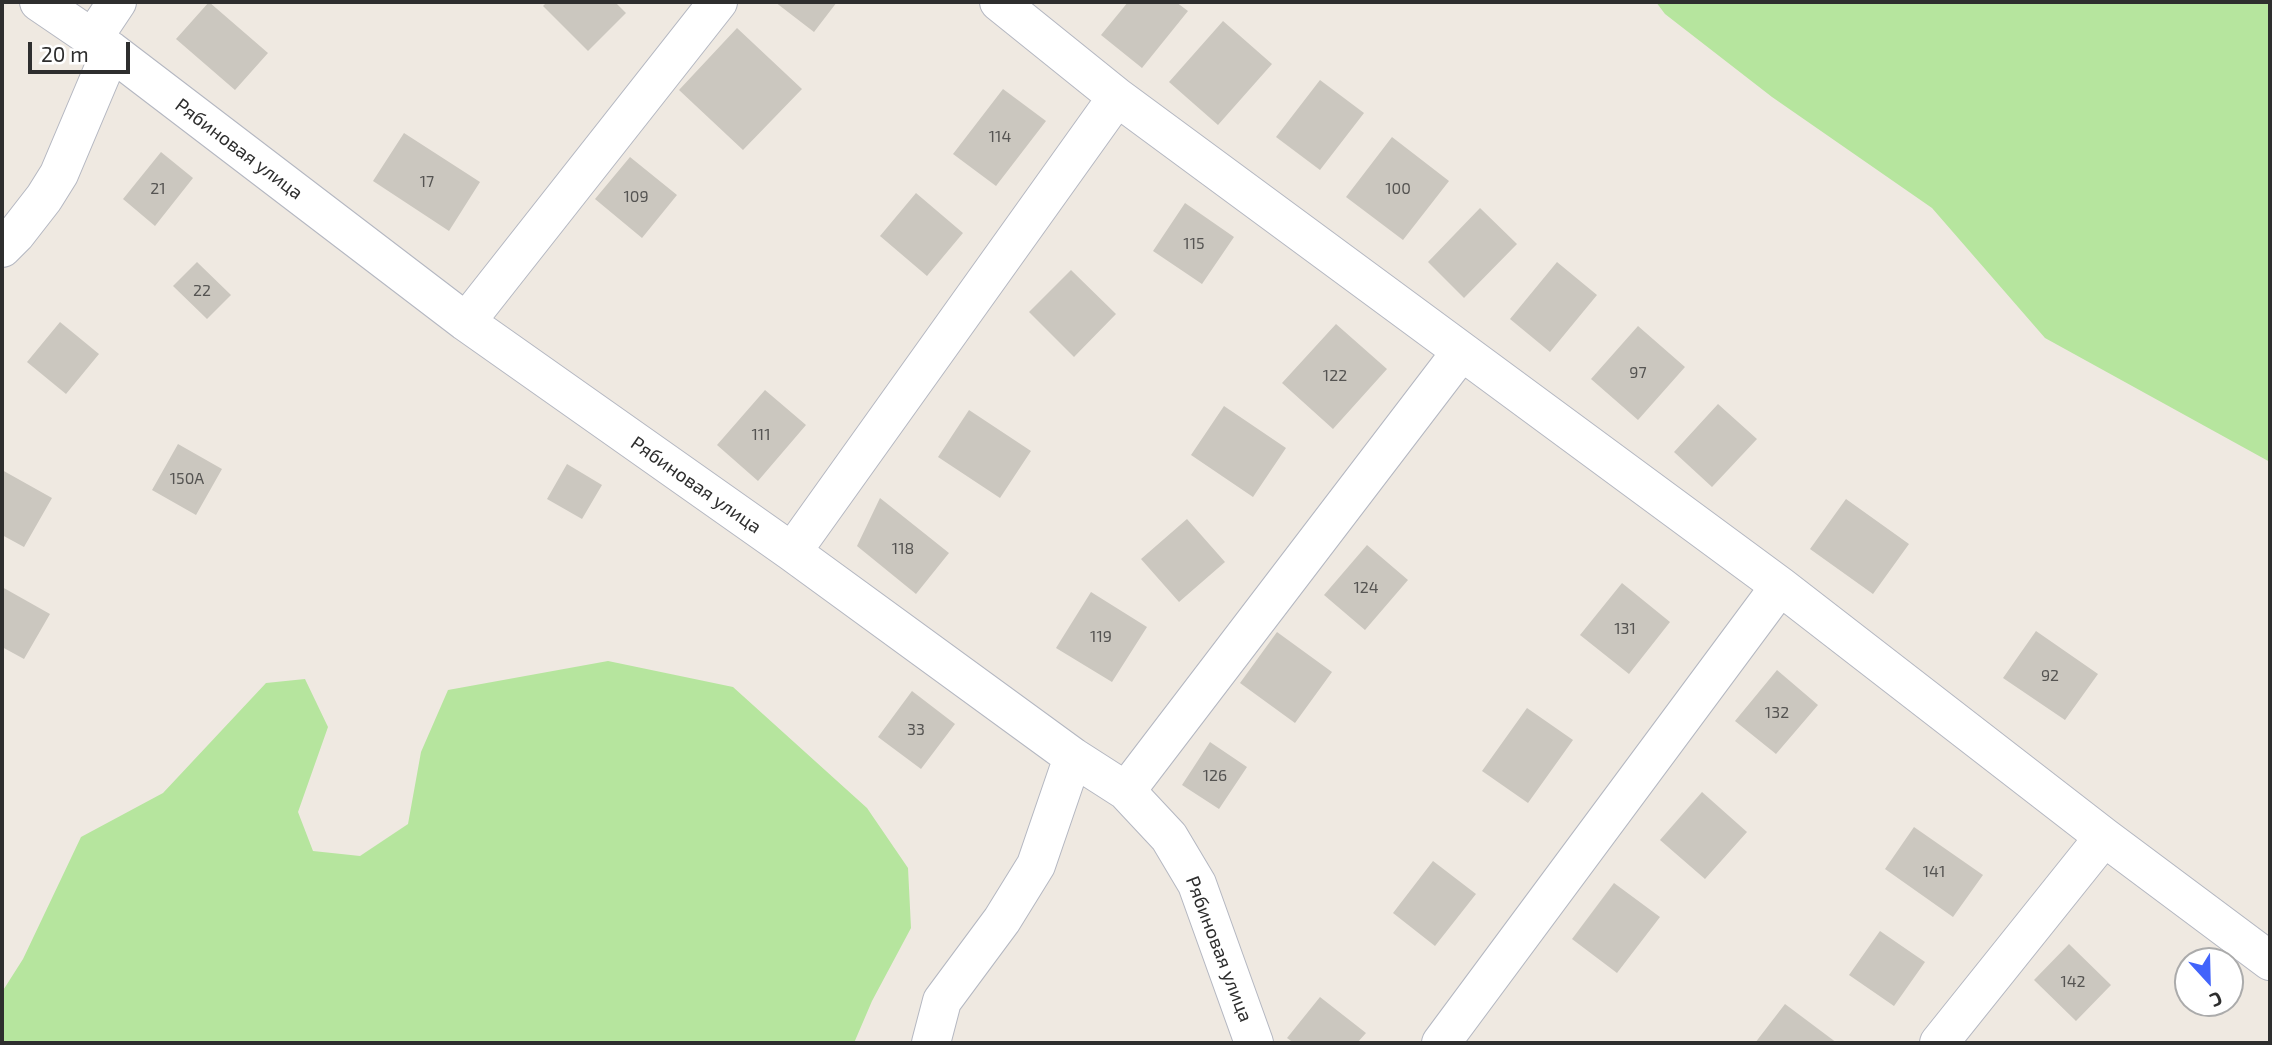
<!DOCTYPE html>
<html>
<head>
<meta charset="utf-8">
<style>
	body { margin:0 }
	#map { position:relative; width:2272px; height:1045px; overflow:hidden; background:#efe9e1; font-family:"Exo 2",sans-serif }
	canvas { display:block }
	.frame { position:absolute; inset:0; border:4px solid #2e2e2e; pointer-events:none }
	.north { position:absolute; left:2174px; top:947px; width:70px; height:70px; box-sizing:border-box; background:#fff; border:2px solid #ababab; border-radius:50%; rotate:158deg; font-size:19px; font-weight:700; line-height:28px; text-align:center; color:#2e2e2e }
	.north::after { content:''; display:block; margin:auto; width:24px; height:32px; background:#4264fb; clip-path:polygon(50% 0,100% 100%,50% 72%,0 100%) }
	.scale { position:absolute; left:28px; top:42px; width:102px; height:32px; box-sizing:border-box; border:4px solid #2e2e2e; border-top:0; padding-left:9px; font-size:21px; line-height:24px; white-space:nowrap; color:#2e2e2e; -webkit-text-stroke:5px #fff; paint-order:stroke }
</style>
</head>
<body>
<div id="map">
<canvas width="2272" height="1045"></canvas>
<div class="frame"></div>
<div class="north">С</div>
<div class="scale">20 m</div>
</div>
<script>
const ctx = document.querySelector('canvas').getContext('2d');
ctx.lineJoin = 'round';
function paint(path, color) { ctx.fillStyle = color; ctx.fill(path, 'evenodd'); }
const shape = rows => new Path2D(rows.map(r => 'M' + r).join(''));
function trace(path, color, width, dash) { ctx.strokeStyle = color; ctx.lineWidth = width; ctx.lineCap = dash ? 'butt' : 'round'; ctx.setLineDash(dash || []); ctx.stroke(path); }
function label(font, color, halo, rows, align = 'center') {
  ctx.font = font + ' "Exo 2",sans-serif'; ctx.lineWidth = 6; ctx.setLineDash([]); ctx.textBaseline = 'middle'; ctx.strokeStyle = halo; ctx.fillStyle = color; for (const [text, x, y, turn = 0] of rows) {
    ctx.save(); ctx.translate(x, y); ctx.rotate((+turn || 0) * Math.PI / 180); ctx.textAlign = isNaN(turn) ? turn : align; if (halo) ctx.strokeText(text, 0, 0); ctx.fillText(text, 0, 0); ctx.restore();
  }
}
const green = shape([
	[1656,2,2270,2,2270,462,2045,338,1932,208,1772,97,1665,14],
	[608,661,733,687,867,808,908,868,911,928,872,1001,854,1043,2,1043,2,992,23,959,81,837,163,793,266,683,305,679,328,727,298,812,313,851,360,856,408,824,421,752,448,690]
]);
const building = shape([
	[209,2,268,53,235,90,176,39],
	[547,2,615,2,626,13,588,51,543,6],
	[775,2,837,2,814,32],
	[1128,2,1176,2,1188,11,1142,68,1101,35],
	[1223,21,1272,64,1218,125,1169,82],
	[737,28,802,89,743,150,679,90],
	[1320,80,1364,113,1320,170,1276,137],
	[1003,89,1046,121,996,186,953,154],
	[404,133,480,182,449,231,373,181],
	[1392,137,1449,181,1403,240,1346,197],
	[161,152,193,178,155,226,123,199],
	[630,157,677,195,642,238,595,199],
	[916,193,963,233,927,276,880,236],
	[1185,203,1234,237,1202,284,1153,251],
	[1480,208,1517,244,1464,298,1428,262],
	[197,262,231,295,207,319,173,286],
	[1557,262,1597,295,1550,352,1510,319],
	[1071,270,1116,314,1074,357,1029,312],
	[60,322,99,354,66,394,27,362],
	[1336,324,1387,369,1333,429,1282,383],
	[1638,326,1685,367,1638,420,1591,379],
	[765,390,806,425,758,481,717,445],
	[1718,404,1757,439,1712,487,1674,452],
	[1224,406,1286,448,1253,497,1191,455],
	[969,410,1031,451,1000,498,938,457],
	[178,444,222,469,196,515,152,490],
	[567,464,602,485,582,519,547,499],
	[2,470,52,498,24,547,2,535],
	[880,498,949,553,916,594,857,546],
	[1846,499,1909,544,1873,594,1810,549],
	[1187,519,1225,562,1179,602,1141,559],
	[1367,545,1408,580,1365,630,1324,595],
	[1622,583,1670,622,1629,674,1580,635],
	[2,587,50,614,24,659,2,647],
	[1091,592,1147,627,1112,682,1056,648],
	[2036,631,2098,674,2065,720,2003,678],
	[1277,632,1332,672,1295,723,1240,683],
	[1777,670,1818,705,1776,754,1735,721],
	[912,691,955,724,921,769,878,737],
	[1527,708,1573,740,1528,803,1482,771],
	[1210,742,1247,767,1219,809,1182,785],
	[1702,792,1747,832,1705,879,1660,840],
	[1914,827,1983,875,1953,917,1885,869],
	[1433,861,1476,894,1435,946,1393,913],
	[1614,883,1660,917,1617,973,1572,939],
	[1880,931,1925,962,1894,1006,1849,975],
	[2069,944,2111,985,2076,1021,2034,980],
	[1320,997,1366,1033,1357,1043,1294,1043,1287,1038],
	[1785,1004,1837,1043,1755,1043]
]);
const minor = shape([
	[39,2,111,51,466,322,792,552,1073,757,1126,791,1169,837,1197,884,1254,1043],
	[999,2,1117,97,1780,586,2104,837,2270,961],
	[93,38,117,2],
	[2,248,16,234,44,198,59,174,111,51],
	[466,322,718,2],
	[792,552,1117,97],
	[1126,791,1461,352],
	[931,1043,942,1001,1002,920,1036,865,1073,757],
	[1441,1043,1780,586],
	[1939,1043,2104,837]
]);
const numberNames = [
	["114",1000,137],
	["17",427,182],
	["21",158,189],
	["100",1398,189],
	["109",636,197],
	["115",1194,244],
	["22",202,291],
	["97",1638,373],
	["122",1335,376],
	["111",761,435],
	["150А",187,479],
	["118",903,549],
	["124",1366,588],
	["131",1625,629],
	["119",1101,637],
	["92",2050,676],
	["132",1777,713],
	["33",916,730],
	["126",1215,776],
	["141",1934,872],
	["142",2073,982]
];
const streetNames = [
	["Рябиновая улица",239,149,37],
	["Рябиновая улица",696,485,35],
	["Рябиновая улица",1219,949,69]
];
paint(green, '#b6e59e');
paint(building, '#cbc7bf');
trace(minor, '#b4b7c1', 40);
trace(minor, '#fff', 38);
label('16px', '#555452', null, numberNames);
label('19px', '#2e2e2e', '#fff', streetNames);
</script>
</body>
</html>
